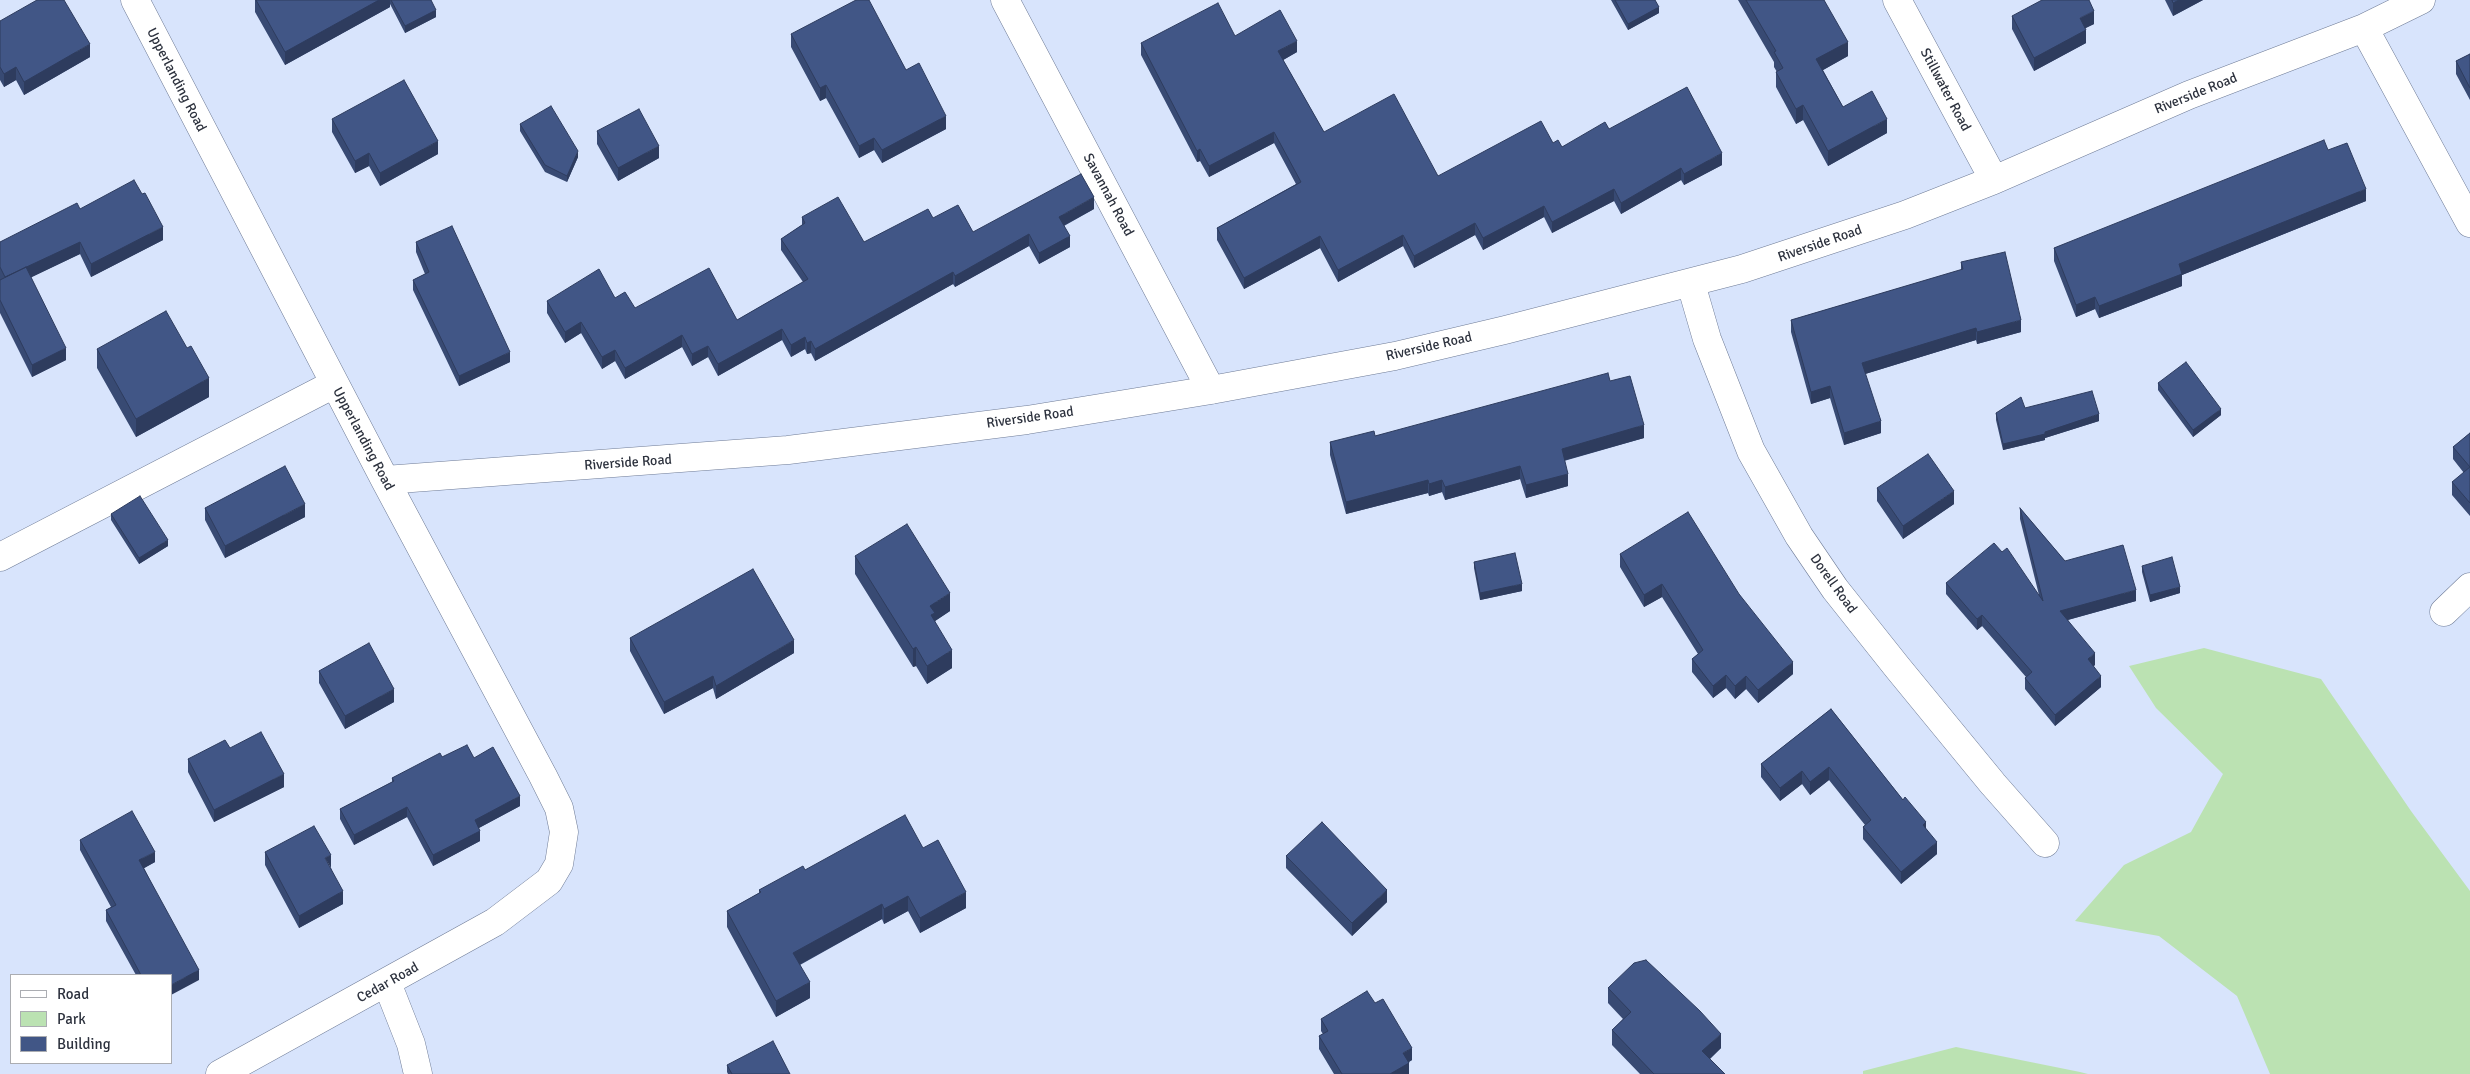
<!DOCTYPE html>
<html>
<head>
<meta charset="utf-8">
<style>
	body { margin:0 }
	#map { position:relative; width:2470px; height:1074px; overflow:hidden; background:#d8e4fc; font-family:Signika,sans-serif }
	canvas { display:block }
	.legend { position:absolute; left:10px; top:974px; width:162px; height:90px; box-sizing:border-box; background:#fff; border:1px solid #abadb2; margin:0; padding:6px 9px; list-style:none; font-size:15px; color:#2d323e }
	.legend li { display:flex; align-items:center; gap:10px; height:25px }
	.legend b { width:25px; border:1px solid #abadb2 }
</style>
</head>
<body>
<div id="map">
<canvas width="2470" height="1074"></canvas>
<ul class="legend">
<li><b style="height:6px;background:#fff"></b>Road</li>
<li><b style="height:14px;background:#bbe2b2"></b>Park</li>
<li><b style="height:14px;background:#415686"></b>Building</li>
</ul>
</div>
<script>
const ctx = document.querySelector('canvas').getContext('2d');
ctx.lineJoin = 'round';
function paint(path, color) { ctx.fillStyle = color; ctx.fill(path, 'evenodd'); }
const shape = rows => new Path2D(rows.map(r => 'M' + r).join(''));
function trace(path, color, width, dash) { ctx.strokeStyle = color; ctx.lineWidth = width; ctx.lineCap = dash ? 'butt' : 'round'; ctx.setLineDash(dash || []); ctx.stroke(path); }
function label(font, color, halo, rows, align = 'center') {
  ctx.font = font + ' Signika,sans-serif'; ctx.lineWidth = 5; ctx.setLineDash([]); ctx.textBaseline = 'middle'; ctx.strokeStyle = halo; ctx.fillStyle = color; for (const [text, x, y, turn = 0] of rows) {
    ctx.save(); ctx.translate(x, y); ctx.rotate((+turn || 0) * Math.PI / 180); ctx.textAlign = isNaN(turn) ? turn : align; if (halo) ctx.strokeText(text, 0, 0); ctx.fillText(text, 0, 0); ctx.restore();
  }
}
const green = shape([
	[2204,648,2321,679,2411,811,2470,891,2470,1074,2270,1074,2237,996,2159,936,2075,921,2124,865,2191,832,2223,774,2156,708,2129,666],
	[1956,1047,2080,1072,2088,1074,1863,1074,1863,1071]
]);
const minor = shape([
	[135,0,385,480,543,776,559,808,564,832,559,864,549,881,495,922,220,1074],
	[1005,0,1211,390],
	[1897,0,1994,180],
	[2364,28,2470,223],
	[1691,284,1707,339,1751,451,1799,536,1835,589,1897,667,1993,784,2045,843],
	[385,480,788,450,1027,420,1211,390,1395,356,1505,330,1742,269,1905,215,1994,180,2189,95,2364,28,2421,0],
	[0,557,334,384],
	[2444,612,2470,587],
	[387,983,411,1044,418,1074]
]);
const wall = shape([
	[255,0,431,0,436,17,405,33,390,4,390,7,285,65,255,12],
	[1611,0,1655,0,1659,13,1628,30],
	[1738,0,1824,0,1848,56,1823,70,1843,107,1887,133,1828,166,1803,120,1796,124,1776,87,1776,72,1777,72,1774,67,1774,62],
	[2165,0,2203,0,2173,16],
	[2012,16,2094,24,2085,28,2086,43,2034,71,2012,29],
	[0,21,90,57,24,95,16,80,4,87,0,80],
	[791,34,906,70,946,129,882,163,874,150,859,158,826,98,820,101,791,47],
	[1235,36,1297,52,1283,60,1324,132,1438,176,1553,143,1562,147,1609,129,1722,165,1684,185,1681,180,1621,214,1614,201,1552,233,1544,217,1483,250,1475,235,1414,268,1403,246,1338,282,1320,248,1244,289,1217,240,1217,228,1296,184,1274,143,1209,177,1200,161,1197,162,1141,55,1141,43],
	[2470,54,2470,100,2456,74,2456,61],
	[332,119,438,154,380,186,369,166,355,173,332,132],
	[520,124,578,157,567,182,545,172,520,131],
	[597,131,659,158,618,181,597,144],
	[2328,150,2366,201,2182,275,2182,286,2099,318,2095,309,2076,317,2054,261,2054,248],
	[80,209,163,240,91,277,80,254,31,277,66,360,32,377,0,313,0,242],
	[1094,209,1064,226,1070,247,1039,264,1029,246,962,283,955,287,953,284,815,361,811,353,807,354,805,349,791,357,782,340,718,376,708,357,692,366,682,347,625,379,615,361,602,369,581,333,565,343,547,313,547,301,615,298,635,308,737,320,803,282,781,250,781,239,802,225,802,217,864,242,933,218,973,232],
	[416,242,510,362,459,386,413,290,413,280,425,274,416,252],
	[1961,262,2021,332,1977,344,1976,340,1865,374,1881,433,1844,445,1830,398,1811,404,1791,332,1791,320,1961,270],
	[187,348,209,397,136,437,97,368,97,349],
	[1610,381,1644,438,1564,461,1568,486,1526,498,1520,479,1445,500,1442,492,1429,496,1428,493,1346,514,1330,455,1330,442,1375,436],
	[2158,383,2221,415,2193,437,2158,390],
	[2025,408,2099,421,2045,438,2045,440,2003,450,1996,420,1996,413],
	[2470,433,2470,516,2452,495,2452,482,2464,473,2453,459,2453,447],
	[1877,488,1954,504,1903,539,1877,501],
	[205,508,305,517,225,558,205,520],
	[2020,508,2065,561,2136,601,2068,620,2095,665,2093,666,2101,687,2055,726,2025,689,2025,678,2026,677,1982,626,1977,630,1946,594,1946,583,2039,595,2020,519],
	[111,514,168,546,139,564,111,520],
	[1620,554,1739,594,1793,674,1758,703,1746,689,1735,699,1726,688,1713,698,1692,672,1692,659,1698,654,1662,597,1644,607,1620,567],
	[855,556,950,611,935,621,952,668,927,684,916,666,913,667,855,574],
	[1474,562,1522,591,1480,600,1474,568],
	[2142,566,2180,593,2150,602,2142,572],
	[630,638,794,653,716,699,713,688,664,714,630,651],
	[319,671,394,702,345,729,319,683],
	[1831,709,1926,829,1937,854,1901,884,1863,839,1863,827,1865,825,1829,780,1810,795,1802,784,1780,801,1761,777,1761,764],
	[230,748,284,787,214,822,188,772,188,759],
	[442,757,474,758,520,806,479,828,480,841,433,866,407,817,354,845,340,819,340,809,392,782,392,778],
	[80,840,155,862,144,868,199,980,171,975,136,975,106,921,106,910,111,907,80,850],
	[923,848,966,908,920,933,908,911,884,924,882,919,800,965,810,998,776,1017,727,927,727,911,759,893,759,890,805,870],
	[265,852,331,868,343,904,299,928,265,865],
	[1286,856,1387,902,1352,936,1286,868],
	[1608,988,1721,1048,1710,1059,1725,1074,1640,1074,1612,1045,1612,1030,1623,1019,1608,1003],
	[1321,1019,1412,1060,1409,1062,1409,1074,1334,1074,1319,1049,1319,1036,1323,1034,1321,1031],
	[727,1065,790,1074,728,1074,727,1072]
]);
const shadedWall = shape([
	[379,0,390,0,390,7,285,65,285,52],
	[2179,0,2203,0,2173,16,2173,3],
	[1659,7,1659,13,1628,30,1628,24],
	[436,10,436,17,405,33,405,26],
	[2094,11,2094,24,2080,31,2080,18],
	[2086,30,2086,43,2034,71,2034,58],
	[1297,41,1297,52,1278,63,1278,51],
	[1848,42,1848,56,1816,74,1816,59],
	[90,44,90,57,24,95,24,82],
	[16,67,16,80,4,87,4,74],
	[826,85,826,98,820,101,820,88],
	[1803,105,1803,120,1796,124,1796,109],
	[946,116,946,129,882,163,882,150],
	[1887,119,1887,133,1828,166,1828,151],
	[1274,132,1274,143,1209,177,1209,166],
	[874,138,874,150,859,158,859,146],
	[438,141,438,154,380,186,380,173],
	[659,146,659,158,618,181,618,168],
	[1200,149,1200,161,1197,162,1197,151],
	[578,151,578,157,567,182,567,176],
	[369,153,369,166,355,173,355,161],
	[1722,153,1722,165,1684,185,1684,174],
	[1681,168,1681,180,1621,214,1621,203],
	[1614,189,1614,201,1552,233,1552,222],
	[2366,189,2366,201,2182,275,2182,286,2099,318,2099,306,2179,264],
	[1094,197,1094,209,1059,228,1059,217],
	[1544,206,1544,217,1483,250,1483,238],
	[1475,223,1475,235,1414,268,1414,256],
	[163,227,163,240,91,277,91,264],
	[1029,234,1029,246,955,287,955,276],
	[1403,235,1403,246,1338,282,1338,270],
	[1070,236,1070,247,1039,264,1039,253],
	[1320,236,1320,248,1244,289,1244,278],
	[80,242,80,254,5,290,5,277],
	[953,272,953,284,815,361,815,349],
	[2095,297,2095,309,2076,317,2076,305],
	[2021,320,2021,332,1977,344,1977,332],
	[581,322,581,333,565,343,565,332],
	[1976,328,1976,340,1862,375,1862,363],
	[782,329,782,340,718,376,718,364],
	[682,335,682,347,625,379,625,368],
	[805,337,805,349,791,357,791,345],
	[811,341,811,353,807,354,807,343],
	[708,346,708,357,692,366,692,354],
	[66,348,66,360,32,377,32,365],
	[615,350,615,361,602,369,602,357],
	[510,352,510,362,459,386,459,376],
	[209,378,209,397,136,437,136,419],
	[1830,386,1830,398,1811,404,1811,392],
	[2221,409,2221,415,2193,437,2193,430],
	[2099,414,2099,421,2045,438,2045,440,2003,450,2003,444],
	[1881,421,1881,433,1844,445,1844,433],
	[1644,425,1644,438,1562,461,1562,449],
	[1520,466,1520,479,1445,500,1445,487],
	[1568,474,1568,486,1526,498,1526,485],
	[1428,480,1428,493,1346,514,1346,502],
	[1442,480,1442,492,1429,496,1429,484],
	[1954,491,1954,504,1903,539,1903,526],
	[305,504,305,517,225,558,225,546],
	[168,540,168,546,139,564,139,558],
	[1522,584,1522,591,1480,600,1480,593],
	[1662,584,1662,597,1644,607,1644,595],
	[2180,587,2180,593,2150,602,2150,595],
	[2136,590,2136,601,2060,622,2060,611],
	[950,593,950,611,935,621,931,634,930,606],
	[1982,615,1982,626,1977,630,1977,619],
	[794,640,794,653,716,699,716,686],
	[916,647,916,666,913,667,913,649],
	[952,650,952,668,927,684,927,666],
	[2095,653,2095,665,2088,671,2088,659],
	[1793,662,1793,674,1758,703,1758,690],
	[1726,675,1726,688,1713,698,1713,686],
	[713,676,713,688,664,714,664,702],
	[1746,676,1746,689,1735,699,1735,686],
	[2101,676,2101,687,2055,726,2055,715],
	[394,689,394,702,345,729,345,716],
	[1829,767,1829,780,1810,795,1810,782],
	[1802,771,1802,784,1780,801,1780,788],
	[284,774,284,787,214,822,214,810],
	[520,796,520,806,475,830,475,820],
	[407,807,407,817,354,845,354,835],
	[1926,822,1926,835,1923,825],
	[480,831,480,841,433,866,433,855],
	[1937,842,1937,854,1901,884,1901,872],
	[155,852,155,862,139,871,139,860],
	[331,855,331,868,325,858],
	[1387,890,1387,902,1352,936,1352,923],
	[343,891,343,904,299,928,299,916],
	[966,892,966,908,920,933,920,918],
	[908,896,908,911,884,924,884,909],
	[882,904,882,919,793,968,793,953],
	[199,970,199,980,171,995,171,985],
	[810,982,810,998,776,1017,776,1001],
	[1721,1034,1721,1048,1702,1066,1702,1051],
	[1412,1048,1412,1060,1403,1065,1403,1053],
	[1409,1063,1409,1074,1390,1074]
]);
const building = shape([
	[37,0,64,0,90,44,24,82,16,67,4,74,0,67,0,21,37,0],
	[256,0,379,0,285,52,256,0],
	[391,0,431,0,436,10,405,26,391,0],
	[856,0,869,0,906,70,919,63,946,116,882,150,874,138,859,146,826,85,820,88,791,34,856,0],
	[1615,0,1655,0,1659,7,1628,24,1615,0],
	[1746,0,1824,0,1848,42,1816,59,1843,107,1872,91,1887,119,1828,151,1803,105,1796,109,1776,72,1783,68,1774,52,1776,51,1746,0],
	[2042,0,2089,0,2094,11,2080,18,2086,30,2034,58,2012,16,2042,0],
	[2172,0,2179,0,2173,3,2172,0],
	[1218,3,1235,36,1280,10,1297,41,1278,51,1324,132,1394,94,1438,176,1541,121,1553,143,1558,140,1562,147,1605,122,1609,129,1687,87,1722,153,1684,174,1681,168,1621,203,1614,189,1552,222,1544,206,1483,238,1475,223,1414,256,1403,235,1338,270,1320,236,1244,278,1217,228,1301,182,1274,132,1209,166,1200,149,1197,151,1141,43,1218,3],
	[2470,54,2470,88,2456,61,2470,54],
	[404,80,438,141,380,173,369,153,355,161,332,119,404,80],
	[551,106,578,151,567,176,545,165,520,124,551,106],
	[639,109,659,146,618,168,597,131,639,109],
	[2324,140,2328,150,2347,143,2366,189,2179,264,2182,274,2099,306,2095,297,2076,305,2054,248,2324,140],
	[1081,174,1094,197,1059,217,1070,236,1039,253,1029,234,962,272,955,276,953,272,815,349,811,341,807,343,805,337,791,345,782,329,718,364,708,346,692,354,682,335,625,368,615,350,602,357,581,322,565,332,547,301,599,269,615,298,625,292,635,308,709,268,737,320,808,279,781,239,805,223,802,217,838,197,864,242,928,209,933,218,958,205,973,232,1081,174],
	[134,180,142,194,145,193,163,227,91,264,80,242,5,277,0,267,0,242,77,203,80,209,134,180],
	[452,226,510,352,459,376,413,280,429,272,416,242,452,226],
	[2005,252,2021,320,1977,332,1976,328,1862,363,1881,421,1844,433,1830,386,1811,392,1791,320,1963,269,1961,262,2005,252],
	[26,267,66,348,32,365,0,300,0,280,26,267],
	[166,311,187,348,191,346,209,378,136,419,97,349,166,311],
	[2186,362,2221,409,2193,430,2158,383,2186,362],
	[1608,373,1610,381,1630,376,1644,425,1562,449,1568,474,1526,485,1520,466,1445,487,1442,480,1429,484,1428,480,1346,502,1330,442,1374,431,1375,436,1608,373],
	[2092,391,2099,414,2045,432,2045,434,2003,444,1996,413,2021,397,2025,408,2092,391],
	[2470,433,2470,467,2453,447,2470,433],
	[1928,454,1954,491,1903,526,1877,488,1928,454],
	[285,466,305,504,225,546,205,508,285,466],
	[2470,467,2470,503,2452,482,2470,467],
	[140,496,168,540,139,558,111,514,140,496],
	[2020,508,2065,561,2123,545,2136,590,2060,611,2095,653,2088,659,2101,676,2055,715,2025,678,2032,672,1982,615,1977,619,1946,583,1994,543,2002,552,2007,548,2043,601,2020,508],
	[1688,512,1739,594,1793,662,1758,690,1746,676,1735,686,1726,675,1713,686,1692,659,1703,650,1662,584,1644,595,1620,554,1688,512],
	[907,524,950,593,930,606,935,613,931,615,952,650,927,666,916,647,913,649,855,556,907,524],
	[1515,553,1522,584,1480,593,1474,562,1515,553],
	[2172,557,2180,587,2150,595,2142,566,2172,557],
	[753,569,794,640,716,686,713,676,664,702,630,638,753,569],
	[369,643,394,689,345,716,319,671,369,643],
	[1831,709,1903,800,1905,797,1926,822,1923,825,1937,842,1901,872,1863,827,1871,820,1829,767,1810,782,1802,771,1780,788,1761,764,1831,709],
	[261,732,284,774,214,810,188,759,225,740,230,748,261,732],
	[467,745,474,758,493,747,520,796,475,820,480,831,433,855,407,807,354,835,340,809,394,781,392,778,440,753,442,757,467,745],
	[132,811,155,852,139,860,199,970,171,985,171,975,141,975,106,910,116,905,80,840,132,811],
	[905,815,923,848,938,840,966,892,920,918,908,896,884,909,882,904,793,953,810,982,776,1001,727,911,761,892,759,890,803,866,805,870,905,815],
	[1322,822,1387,890,1352,923,1286,856,1322,822],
	[314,826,331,855,325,858,343,891,299,916,265,852,314,826],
	[1646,960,1700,1011,1721,1034,1702,1051,1725,1074,1654,1074,1612,1030,1631,1012,1608,988,1634,963,1646,960],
	[1367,991,1375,1003,1383,999,1412,1048,1403,1053,1409,1063,1390,1074,1342,1074,1319,1036,1328,1031,1321,1019,1367,991],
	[773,1041,790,1074,732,1074,727,1065,773,1041]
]);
const streetNames = [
	["Upperlanding Road",176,80,63],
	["Stillwater Road",1945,90,62],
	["Riverside Road",2196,94,-22],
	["Savannah Road",1108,195,62],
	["Riverside Road",1820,244,-19],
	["Riverside Road",1429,347,-13],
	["Riverside Road",1030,418,-8],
	["Upperlanding Road",363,439,62],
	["Riverside Road",628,463,-4],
	["Dorell Road",1833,584,54],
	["Cedar Road",388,983,-29]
];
paint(green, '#bbe2b2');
trace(minor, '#6e7b96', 29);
trace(minor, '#fff', 28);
paint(wall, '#384a73');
paint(shadedWall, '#2e3c5e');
paint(building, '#415686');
trace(building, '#2e3c5e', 1);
label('14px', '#2d323e', '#fff', streetNames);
</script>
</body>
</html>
